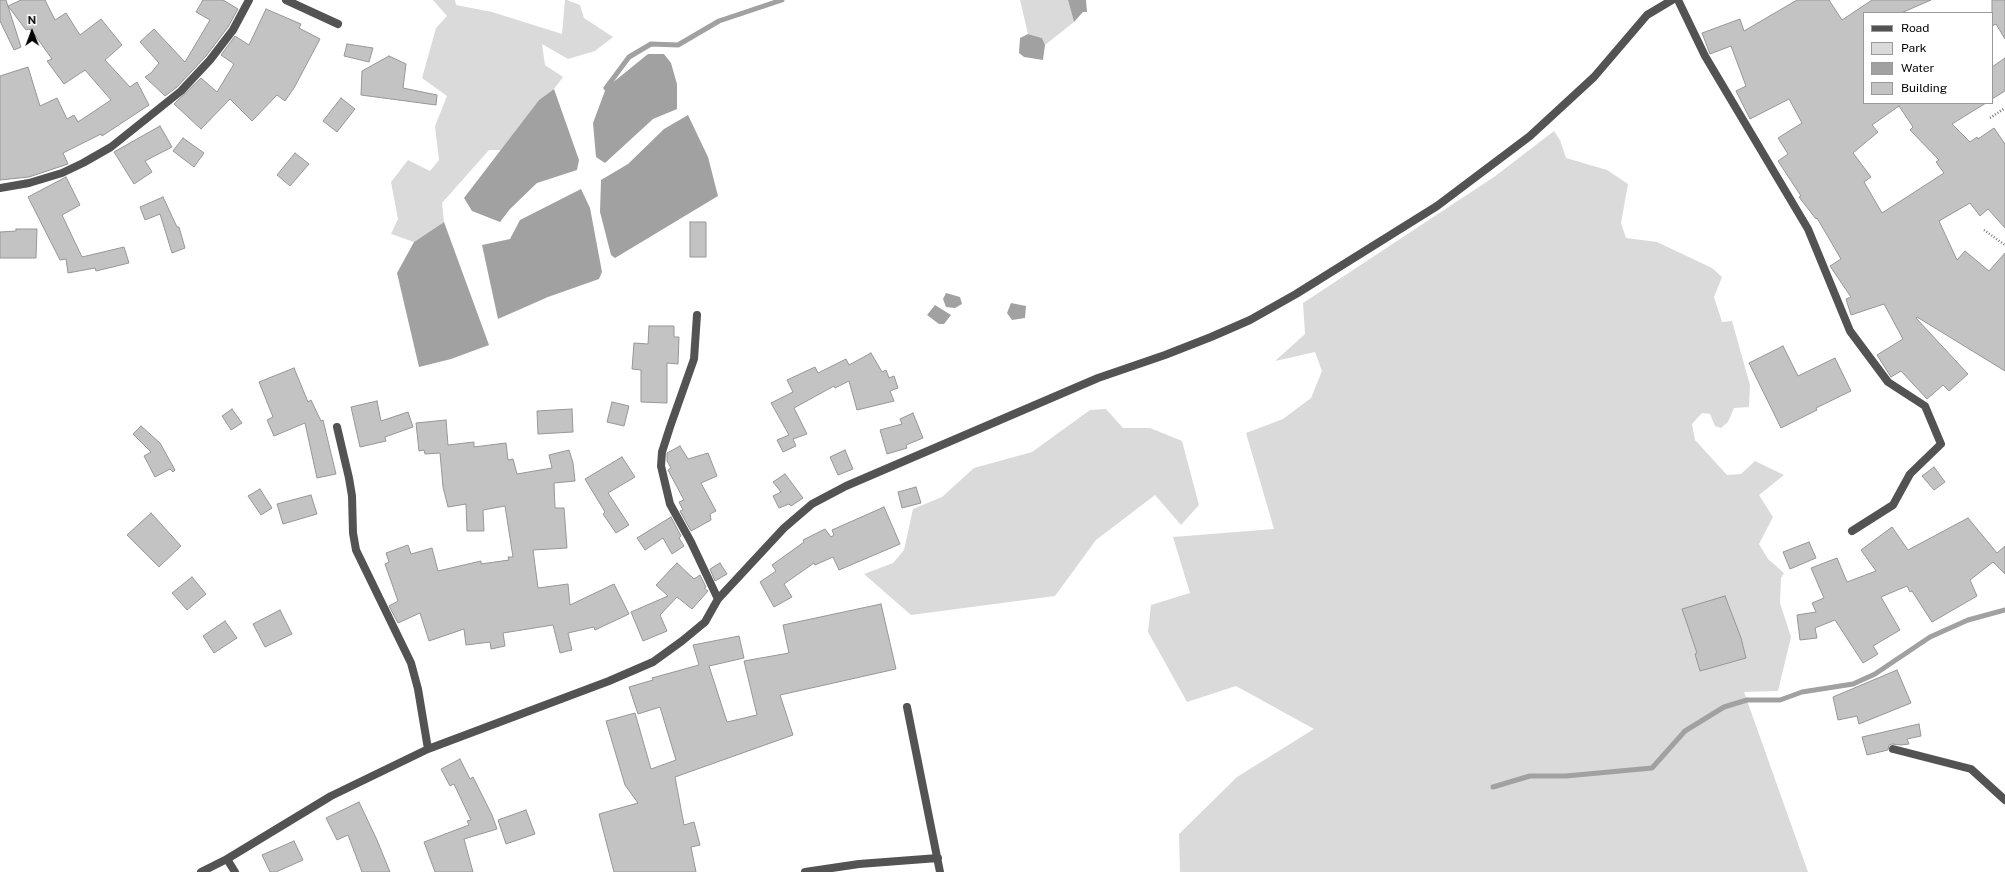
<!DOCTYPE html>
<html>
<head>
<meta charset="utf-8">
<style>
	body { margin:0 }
	#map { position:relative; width:2005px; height:872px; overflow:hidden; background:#fff; font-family:"Public Sans",sans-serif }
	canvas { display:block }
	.legend { position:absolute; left:1863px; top:12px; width:130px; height:92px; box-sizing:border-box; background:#fff; border:1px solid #999; margin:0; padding:5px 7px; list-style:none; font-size:12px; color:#000 }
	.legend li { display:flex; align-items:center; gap:8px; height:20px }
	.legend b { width:20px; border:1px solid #999 }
	.north { position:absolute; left:12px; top:12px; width:40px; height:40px; -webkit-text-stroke:3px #fff; paint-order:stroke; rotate:359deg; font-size:11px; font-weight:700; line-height:16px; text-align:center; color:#000 }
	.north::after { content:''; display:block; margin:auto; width:14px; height:18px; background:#000; clip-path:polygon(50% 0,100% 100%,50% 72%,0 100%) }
</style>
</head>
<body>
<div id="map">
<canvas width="2005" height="872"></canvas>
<ul class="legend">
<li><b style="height:5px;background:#535353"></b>Road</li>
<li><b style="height:11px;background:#dadada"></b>Park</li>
<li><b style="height:11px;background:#a1a1a1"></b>Water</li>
<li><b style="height:11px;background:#c3c3c3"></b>Building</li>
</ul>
<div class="north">N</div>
</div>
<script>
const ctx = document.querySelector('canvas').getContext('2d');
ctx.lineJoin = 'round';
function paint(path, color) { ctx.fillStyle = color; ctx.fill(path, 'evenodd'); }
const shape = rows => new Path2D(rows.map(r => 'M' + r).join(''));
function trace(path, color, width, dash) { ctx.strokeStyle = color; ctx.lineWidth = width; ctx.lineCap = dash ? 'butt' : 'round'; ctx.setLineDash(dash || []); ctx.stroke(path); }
const green = shape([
	[433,0,455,0,456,5,492,12,562,34,565,0,567,0,580,5,584,18,613,37,595,51,568,59,542,44,545,65,563,77,554,89,539,100,501,150,489,150,442,203,444,222,414,242,391,234,398,219,391,182,408,160,430,171,439,160,435,126,447,96,422,78,436,28,447,16],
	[1020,0,1068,0,1074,22,1045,45,1042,38,1028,34],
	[1554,131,1560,140,1566,158,1607,170,1628,184,1621,223,1626,238,1657,242,1712,268,1722,277,1714,297,1722,322,1732,321,1750,385,1749,407,1734,408,1728,422,1721,428,1715,426,1710,414,1702,413,1692,424,1695,440,1727,475,1741,474,1755,461,1784,475,1759,495,1773,517,1759,544,1768,559,1784,573,1781,578,1780,603,1791,637,1778,691,1744,692,1808,872,1180,872,1179,834,1237,777,1314,729,1236,686,1187,702,1148,632,1151,605,1190,593,1173,537,1274,529,1246,433,1283,419,1311,398,1322,371,1315,352,1275,361,1305,334,1303,303,1494,177],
	[1106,409,1123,428,1150,428,1182,441,1199,505,1181,525,1155,495,1096,540,1055,596,911,615,864,574,893,563,904,550,913,509,942,497,974,468,1032,452,1090,410]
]);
const water = shape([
	[1068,0,1086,0,1087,12,1083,12,1074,22],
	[1028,34,1042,38,1045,45,1043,60,1024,57,1019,53,1020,38],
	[648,54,664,54,671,63,677,84,677,109,653,119,605,163,596,157,593,123,606,88],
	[554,89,579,160,577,170,537,183,510,209,500,222,472,211,464,198,539,100],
	[688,115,708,157,718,196,615,258,611,255,600,212,601,180,628,164,664,129],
	[581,189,590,208,602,272,599,279,548,297,498,319,482,245,510,239,520,220],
	[444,222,489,345,451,359,419,367,397,273,414,242],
	[946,293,960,297,962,304,955,308,946,307,943,299],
	[1011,303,1026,306,1025,318,1012,320,1007,313],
	[935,305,951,315,944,324,939,324,927,315]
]);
const stream = shape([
	[606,88,629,57,651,44,678,45,719,21,782,0],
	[1493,787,1530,776,1566,776,1652,768,1685,731,1724,707,1747,700,1780,700,1802,692,1853,684,1875,674,1930,637,1968,620,2005,610]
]);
const building = shape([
	[0,0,6,0,21,47,14,50,0,21,0,0],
	[21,0,45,0,55,20,66,13,80,35,101,19,122,45,105,60,130,87,137,82,149,105,102,136,101,134,63,153,68,164,29,177,0,180,0,76,28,67,40,106,57,98,67,119,74,115,78,122,111,100,85,70,64,84,47,61,52,59,32,31,29,29,26,30,8,6,21,0],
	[203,0,223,0,238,9,228,27,206,56,177,87,165,96,145,77,151,73,159,63,140,42,154,29,185,62,210,20,196,12,203,0],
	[1797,0,1829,0,1842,20,1872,0,1931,0,1901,13,1864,13,1864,103,1986,103,1952,124,1970,142,1977,137,1978,139,1994,128,2005,144,2005,228,1988,209,1980,216,1970,203,1939,221,1957,260,1965,251,1989,271,2005,253,2005,371,1917,317,1916,318,1968,374,1949,391,1943,385,1927,399,1901,371,1891,377,1877,355,1903,339,1884,304,1851,315,1846,299,1851,297,1830,266,1841,259,1817,218,1816,219,1799,197,1801,196,1778,161,1788,154,1778,138,1802,123,1789,99,1750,119,1736,91,1746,86,1731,46,1710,54,1702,33,1740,19,1744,31,1797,0],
	[1899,106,1913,127,1910,130,1939,160,1936,162,1944,173,1882,213,1864,182,1871,177,1853,153,1878,132,1872,125,1899,106],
	[1992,0,2005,0,2005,39,1996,24,1992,26,1992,0],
	[266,9,301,24,299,28,320,39,294,88,285,101,277,95,252,121,230,99,201,129,174,104,201,78,217,92,234,64,221,55,235,36,249,45,266,9],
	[347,44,373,48,369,62,344,56,347,44],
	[389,56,406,64,403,88,437,95,436,105,361,95,362,71,389,56],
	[2005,58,2005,91,1992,99,1992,67,2005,58],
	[341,98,355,109,337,132,323,121,341,98],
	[160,126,172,147,145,161,152,172,134,184,114,152,160,126],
	[183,138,204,153,194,167,173,151,183,138],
	[295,153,309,164,290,186,277,175,295,153],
	[66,177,80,205,62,215,82,257,124,247,129,263,96,271,95,268,68,273,66,259,60,260,28,197,66,177],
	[163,197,177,227,179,227,185,248,172,253,160,214,145,220,140,207,163,197],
	[690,222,706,222,706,257,690,257,690,222],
	[16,229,37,229,36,258,0,258,0,232,16,231,16,229],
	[649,326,674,326,674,337,679,337,678,364,667,363,667,403,641,402,641,370,632,369,634,343,648,344,649,326],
	[1783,346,1798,376,1835,358,1851,391,1816,408,1817,410,1781,428,1749,363,1783,346],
	[871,353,882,372,886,370,889,378,894,376,898,388,890,391,894,401,857,410,849,381,835,388,834,386,794,408,807,434,793,439,796,446,783,452,777,440,789,435,771,403,793,392,787,380,815,367,818,373,846,359,849,365,871,353],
	[294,368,308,402,311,400,321,421,323,420,336,474,317,478,305,423,274,436,267,420,273,417,259,382,294,368],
	[377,401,381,421,408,412,413,427,385,437,386,441,360,447,351,407,377,401],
	[612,402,629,406,624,426,607,422,612,402],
	[232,409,242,423,231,430,222,416,232,409],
	[572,409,573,432,538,434,537,411,572,409],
	[913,413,923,438,906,445,907,448,887,454,880,430,902,424,900,419,913,413],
	[446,420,448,445,474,442,474,447,506,443,508,460,513,459,517,474,552,468,549,455,569,450,573,463,575,481,554,483,555,508,564,508,567,548,533,550,538,588,568,584,570,605,614,584,629,614,595,630,594,627,568,633,572,650,560,653,553,625,503,633,505,646,491,649,490,642,466,645,464,629,429,641,420,613,398,623,389,606,398,601,385,564,389,562,386,553,408,545,411,554,432,548,438,571,481,561,481,564,509,560,508,557,513,557,505,506,483,510,484,531,467,531,466,504,448,507,443,487,440,453,425,454,424,450,419,451,416,423,446,420],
	[141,426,160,443,175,470,173,472,170,469,155,477,144,456,151,452,133,434,141,426],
	[680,446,688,459,708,453,717,476,701,483,716,511,710,514,711,520,691,531,680,511,683,510,679,502,684,500,668,470,671,468,667,461,667,453,680,446],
	[845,450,853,469,838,475,830,457,845,450],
	[622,457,635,477,608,493,629,525,616,533,603,514,605,512,585,479,622,457],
	[1934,467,1945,482,1934,490,1922,476,1934,467],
	[785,474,803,498,791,506,789,504,779,508,773,496,781,492,773,482,785,474],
	[916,487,921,503,902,508,898,492,916,487],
	[260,489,272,508,261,515,248,496,260,489],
	[311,495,317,514,283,524,277,504,311,495],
	[884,507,900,544,839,570,833,557,815,565,814,563,784,584,792,597,774,607,760,582,776,571,772,565,804,542,803,540,825,529,831,537,834,535,832,530,884,507],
	[151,513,181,546,159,567,127,535,151,513],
	[671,517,681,536,679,538,684,546,672,554,663,538,645,550,637,538,671,517],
	[1968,518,1997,553,2005,546,2005,574,1993,562,1970,580,1977,596,1932,622,1912,591,1910,592,1907,586,1881,597,1900,630,1873,646,1878,654,1863,663,1835,620,1815,628,1817,638,1800,640,1797,615,1816,612,1812,603,1824,598,1811,568,1837,558,1847,582,1876,571,1861,550,1892,527,1908,550,1968,518],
	[1809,542,1816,558,1790,569,1783,552,1809,542],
	[677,563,694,579,700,575,706,587,704,588,708,591,692,609,677,597,660,615,667,631,643,641,631,612,668,596,656,585,677,563],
	[720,563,727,574,715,581,710,569,720,563],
	[192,577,206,594,187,610,172,593,192,577],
	[1725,596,1741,638,1746,658,1700,671,1695,654,1697,653,1682,609,1725,596],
	[881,604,896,669,780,695,793,735,675,777,684,825,694,822,700,845,691,847,696,872,614,872,599,814,638,803,625,785,606,721,635,713,651,769,676,760,660,707,638,714,629,687,653,680,652,678,699,665,693,645,739,636,744,658,709,666,727,722,757,715,744,661,789,653,783,625,881,604],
	[280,610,292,634,265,647,253,624,280,610],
	[225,621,237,638,214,653,203,636,225,621],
	[1897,670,1911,703,1859,724,1857,716,1838,720,1833,697,1897,670],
	[1919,724,1921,736,1907,739,1909,744,1901,745,1892,744,1889,745,1888,750,1867,755,1862,737,1919,724],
	[460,759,470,779,473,777,492,815,497,829,464,839,473,872,435,872,424,842,469,825,467,821,471,820,454,784,450,786,441,769,460,759],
	[359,802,377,840,390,872,362,872,348,835,337,840,326,818,359,802],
	[526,810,535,834,506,844,498,820,526,810],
	[294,841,303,860,276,872,270,872,262,855,294,841]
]);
const path = shape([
	[1990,118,2005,108],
	[1984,230,2005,245]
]);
const lane = shape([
	[1893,749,1971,769,2005,800]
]);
const street = shape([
	[286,0,338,24],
	[1678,0,1705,56,1808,229,1850,331,1888,382,1925,406,1941,444,1910,474,1893,505,1852,531],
	[0,188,29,183,62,173,83,163,111,147,181,91,210,60,233,30,249,0],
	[697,315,694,359,670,427,662,452,661,466,670,504,691,542,718,599],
	[337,427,349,478,352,496,353,533,356,550,411,663,418,689,428,749],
	[907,707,940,872],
	[227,859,235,872],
	[201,872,227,859,331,796,428,749,609,681,653,662,682,641,705,622,718,599,784,528,812,504,846,486,1098,378,1165,355,1211,337,1250,320,1296,294,1437,206,1530,136,1594,77,1647,15,1672,0],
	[805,872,859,864,938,858]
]);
paint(green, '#dadada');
paint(water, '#a1a1a1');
trace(stream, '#a1a1a1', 5);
paint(building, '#c3c3c3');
trace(building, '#979797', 1);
trace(path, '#757575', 2.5, [1, 2]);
trace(lane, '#535353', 8);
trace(street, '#535353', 8);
</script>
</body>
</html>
